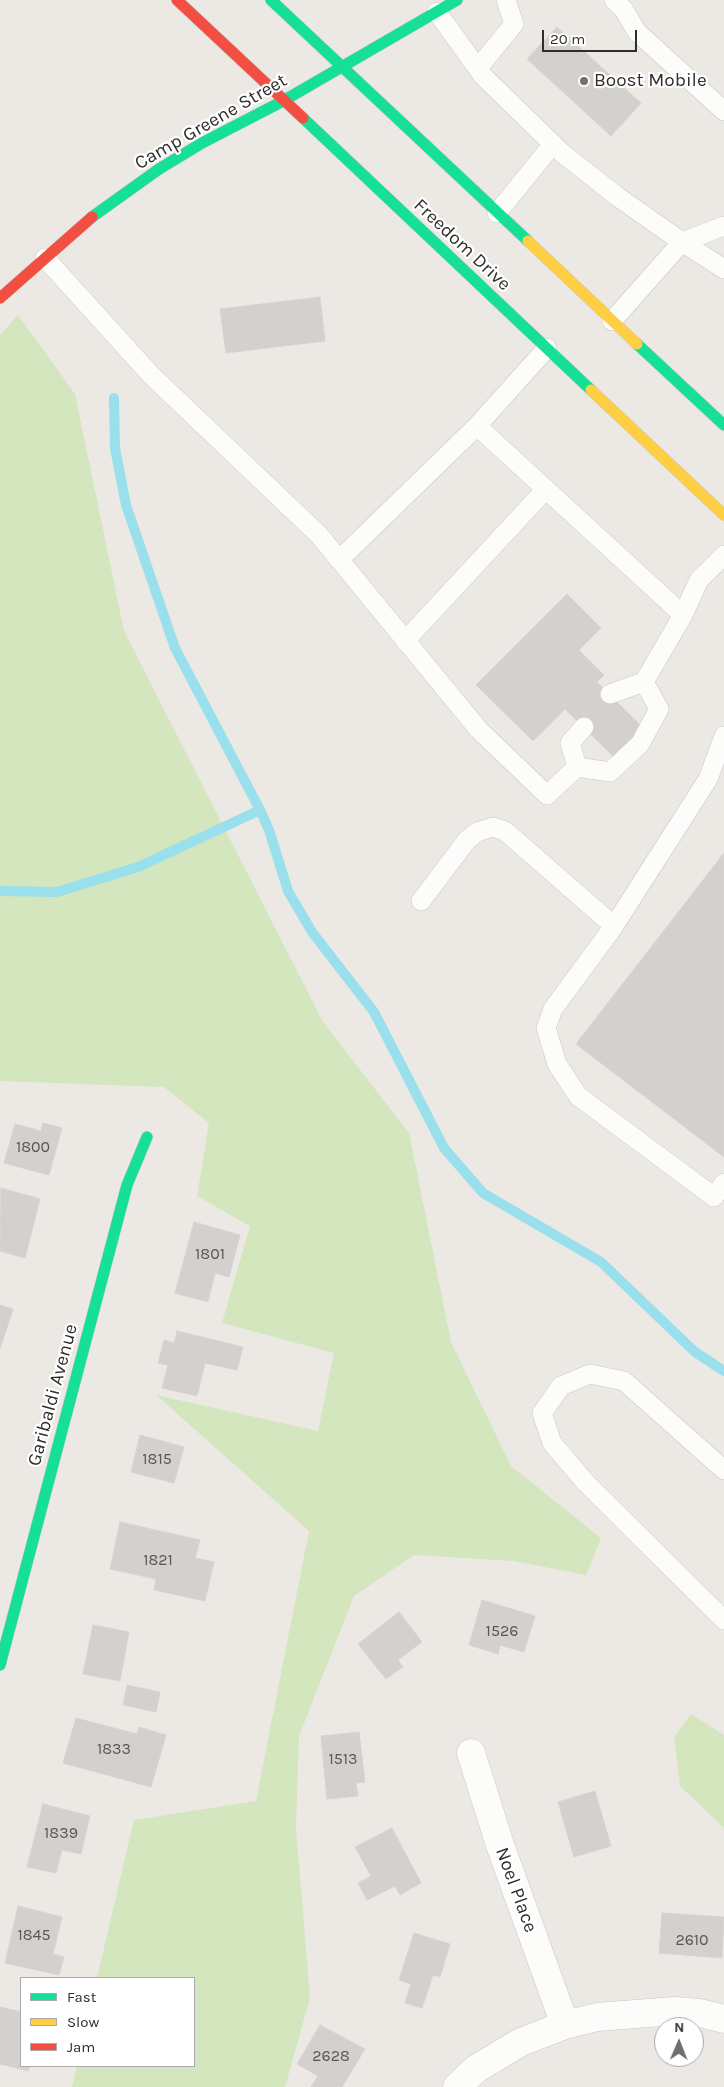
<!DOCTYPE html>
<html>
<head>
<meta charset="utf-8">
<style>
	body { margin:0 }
	#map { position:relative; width:724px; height:2087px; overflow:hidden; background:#ece8e4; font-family:Karla,sans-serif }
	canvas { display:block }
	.legend { position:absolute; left:20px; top:1977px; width:175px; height:90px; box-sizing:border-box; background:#fff; border:1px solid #ababab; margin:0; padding:6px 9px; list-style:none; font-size:15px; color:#2e2e2e }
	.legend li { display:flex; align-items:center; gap:10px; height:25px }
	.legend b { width:25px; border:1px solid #ababab }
	.north { position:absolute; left:654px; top:2017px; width:50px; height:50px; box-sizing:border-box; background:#fff; border:1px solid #ababab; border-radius:50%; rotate:1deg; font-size:14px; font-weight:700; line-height:20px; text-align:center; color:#2e2e2e }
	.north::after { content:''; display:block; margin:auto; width:18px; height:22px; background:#706f6e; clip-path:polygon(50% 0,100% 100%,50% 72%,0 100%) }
	.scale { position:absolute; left:542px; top:30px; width:95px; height:22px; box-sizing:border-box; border:2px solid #2e2e2e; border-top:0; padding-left:6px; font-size:15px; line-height:18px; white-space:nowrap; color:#2e2e2e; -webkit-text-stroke:4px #fff; paint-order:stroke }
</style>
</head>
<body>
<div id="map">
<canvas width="724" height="2087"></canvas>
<ul class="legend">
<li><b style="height:6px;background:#16e098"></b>Fast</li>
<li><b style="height:6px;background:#ffcf43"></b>Slow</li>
<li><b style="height:6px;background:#f24e42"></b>Jam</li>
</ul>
<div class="north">N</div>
<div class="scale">20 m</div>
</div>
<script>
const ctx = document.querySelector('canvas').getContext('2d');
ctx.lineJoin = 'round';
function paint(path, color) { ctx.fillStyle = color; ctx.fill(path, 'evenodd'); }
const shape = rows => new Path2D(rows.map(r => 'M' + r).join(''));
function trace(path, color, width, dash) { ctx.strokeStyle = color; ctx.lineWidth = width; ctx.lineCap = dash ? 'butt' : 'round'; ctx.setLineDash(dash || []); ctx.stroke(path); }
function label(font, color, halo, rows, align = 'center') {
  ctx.font = font + ' Karla,sans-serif'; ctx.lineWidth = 4.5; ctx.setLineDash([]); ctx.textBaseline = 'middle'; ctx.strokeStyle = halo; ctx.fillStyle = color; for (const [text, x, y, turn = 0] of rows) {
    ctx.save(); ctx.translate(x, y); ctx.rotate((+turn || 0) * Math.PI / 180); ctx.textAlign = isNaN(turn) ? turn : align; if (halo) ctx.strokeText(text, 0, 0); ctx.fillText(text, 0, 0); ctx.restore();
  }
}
const green = shape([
	[18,315,75,394,124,631,323,1022,409,1133,451,1342,511,1466,601,1538,586,1575,514,1561,414,1555,354,1596,299,1736,296,1827,310,1998,285,2087,72,2087,77,2066,194,2066,194,1978,97,1978,134,1820,256,1801,309,1531,156,1395,318,1431,334,1353,222,1323,250,1226,197,1196,209,1123,164,1087,0,1081,0,335],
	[691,1714,724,1735,724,1828,680,1786,674,1737]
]);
const stream = shape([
	[114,398,115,448,126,505,175,648,260,810,269,830,288,891,312,932,374,1012,444,1148,483,1193,601,1262,695,1352,724,1371],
	[0,891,57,892,138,867,260,810]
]);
const building = shape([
	[557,27,641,103,611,136,527,59,557,27],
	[320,297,325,341,226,353,220,309,320,297],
	[567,594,601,628,579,650,604,675,597,682,643,728,614,757,565,709,533,741,476,685,567,594],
	[724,853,724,1157,576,1044,724,853],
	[43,1123,62,1128,49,1175,4,1163,15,1124,41,1131,43,1123],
	[1,1188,40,1199,25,1258,0,1251,1,1188],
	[194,1222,240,1235,229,1277,215,1273,208,1302,175,1293,194,1222],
	[0,1305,13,1309,0,1349,0,1305],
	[177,1331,243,1347,237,1370,205,1363,197,1396,162,1388,168,1365,158,1363,164,1340,174,1343,177,1331],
	[140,1435,184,1447,174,1483,131,1472,140,1435],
	[120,1522,200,1540,195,1558,214,1562,205,1601,154,1590,156,1579,110,1569,120,1522],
	[482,1600,535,1616,524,1652,500,1645,498,1654,469,1645,482,1600],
	[399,1612,422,1642,398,1660,403,1667,386,1679,358,1644,399,1612],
	[93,1625,129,1632,120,1681,83,1674,93,1625],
	[127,1685,160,1692,156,1712,123,1705,127,1685],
	[76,1718,137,1734,139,1727,166,1735,151,1787,63,1763,76,1718],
	[359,1732,365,1782,356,1783,358,1796,327,1799,321,1736,359,1732],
	[595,1791,611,1846,574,1857,558,1802,595,1791],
	[43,1804,90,1816,81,1854,62,1850,56,1873,27,1867,43,1804],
	[392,1828,421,1883,400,1895,395,1886,367,1900,358,1883,371,1876,355,1847,392,1828],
	[18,1906,62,1917,53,1954,64,1957,59,1975,5,1963,18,1906],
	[662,1913,724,1917,722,1958,659,1953,662,1913],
	[414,1933,450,1944,440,1977,433,1975,422,2008,405,2003,411,1984,399,1980,414,1933],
	[0,2007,21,2012,21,2066,30,2066,28,2071,0,2064,0,2007],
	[320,2025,365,2049,342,2087,311,2087,318,2076,297,2064,320,2025]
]);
const lane = shape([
	[614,0,624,10,637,32,724,111],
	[437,12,483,76,562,153,618,197,682,242,724,226],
	[478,68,514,24,506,0],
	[497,213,553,144],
	[45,258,151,375,319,535,479,730,547,795,577,767,610,772,640,744,659,709,644,682,683,615,699,580,724,555],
	[612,321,682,242,724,269],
	[477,426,547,348],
	[339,560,477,426,683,615],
	[405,641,546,489],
	[610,694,644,682],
	[724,736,708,779,614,926,553,1009,546,1028,557,1064,578,1096,714,1197,724,1183],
	[577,767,570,743,584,727],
	[421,901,467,840,477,832,493,827,505,831,614,926],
	[724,1470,624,1381,590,1374,561,1386,542,1413,552,1443,586,1483,724,1620]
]);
const street = shape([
	[471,1753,500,1845,565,2025],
	[457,2087,476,2069,521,2042,565,2025,597,2017,675,2011,700,2013,724,2019]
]);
const fast = shape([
	[271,0,528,241],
	[303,118,591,390],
	[92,217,159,169,202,143,283,101,457,0],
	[637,344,724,425],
	[0,1665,127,1185,147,1137]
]);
const slow = shape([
	[528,241,637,344],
	[591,390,724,515]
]);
const jam = shape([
	[177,0,303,118],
	[0,298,92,217]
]);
const markers = [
	[584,81,5,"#706f6e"]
];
const numberNames = [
	["1800",33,1147],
	["1801",210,1254],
	["1815",157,1459],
	["1821",158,1560],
	["1526",502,1631],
	["1833",114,1749],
	["1513",343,1759],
	["1839",61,1833],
	["1845",34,1935],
	["2610",692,1940],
	["2628",331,2056]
];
const poiNames = [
	["Boost Mobile",594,81]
];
const streetNames = [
	["Camp Greene Street",211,122,-30],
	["Freedom Drive",462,245,43],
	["Garibaldi Avenue",53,1395,-75],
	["Noel Place",516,1890,70]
];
paint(green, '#d3e6be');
trace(stream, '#99dfec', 10);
paint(building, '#d3d0cd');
trace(building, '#d7d4d0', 1);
trace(lane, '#c8c7c7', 20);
trace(street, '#c8c7c7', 29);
trace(fast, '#c8c7c7', 12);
trace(slow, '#c8c7c7', 12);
trace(jam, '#c8c7c7', 12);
trace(lane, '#fcfcfb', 19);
trace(street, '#fcfcfb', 28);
trace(fast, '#16e098', 11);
trace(slow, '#ffcf43', 11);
trace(jam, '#f24e42', 11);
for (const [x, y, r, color] of markers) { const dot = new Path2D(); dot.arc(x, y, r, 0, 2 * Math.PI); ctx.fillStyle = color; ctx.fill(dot); trace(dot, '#fff', 2); }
label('16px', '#585756', null, numberNames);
label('19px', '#2e2e2e', '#fff', poiNames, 'left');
label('19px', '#2e2e2e', '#fff', streetNames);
</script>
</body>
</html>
